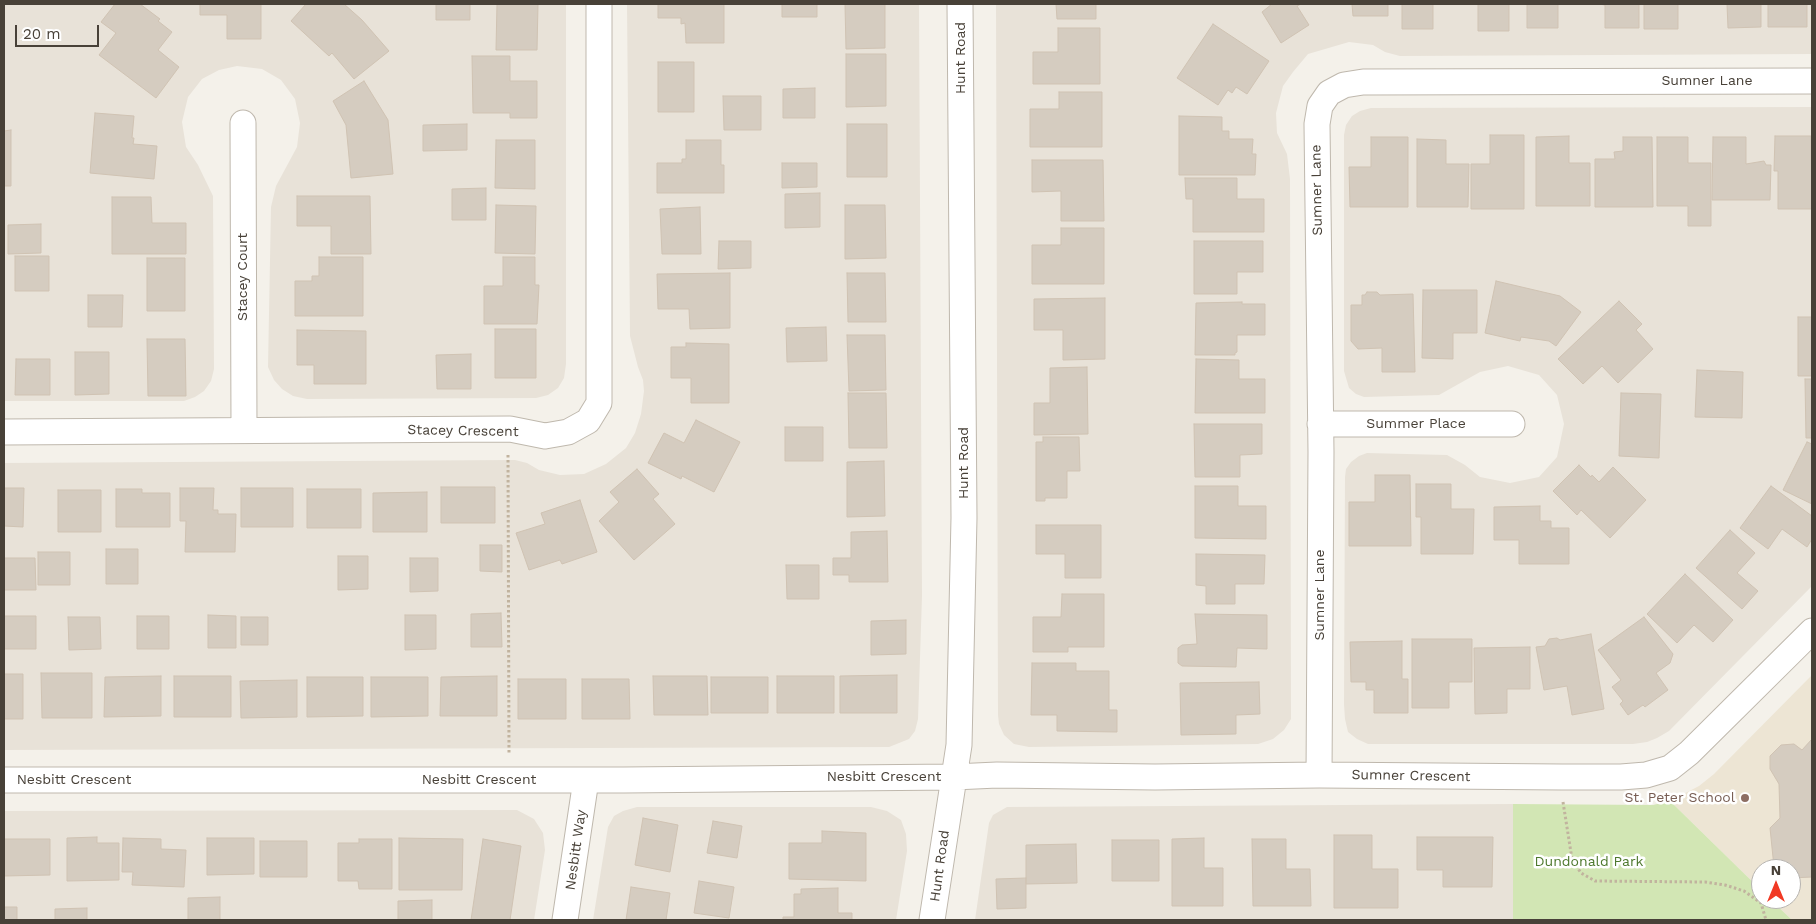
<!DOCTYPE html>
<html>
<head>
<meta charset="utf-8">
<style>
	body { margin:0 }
	#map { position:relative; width:1816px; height:924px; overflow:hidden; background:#f4f1ea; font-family:"Work Sans",sans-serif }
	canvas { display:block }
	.frame { position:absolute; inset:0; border:5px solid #484138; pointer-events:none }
	.north { position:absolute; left:1751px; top:859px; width:50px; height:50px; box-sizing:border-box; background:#fff; border:1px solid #b6b3af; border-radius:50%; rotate:0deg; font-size:14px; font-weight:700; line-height:20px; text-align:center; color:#484138 }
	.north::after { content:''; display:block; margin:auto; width:18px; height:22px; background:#f13924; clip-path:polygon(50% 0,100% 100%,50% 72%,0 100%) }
	.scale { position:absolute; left:15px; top:25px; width:84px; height:22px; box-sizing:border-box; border:2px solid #484138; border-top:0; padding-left:6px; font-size:15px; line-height:18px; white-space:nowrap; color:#484138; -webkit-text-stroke:4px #fff; paint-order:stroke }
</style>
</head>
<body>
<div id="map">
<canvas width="1816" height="924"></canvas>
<div class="frame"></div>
<div class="north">N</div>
<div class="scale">20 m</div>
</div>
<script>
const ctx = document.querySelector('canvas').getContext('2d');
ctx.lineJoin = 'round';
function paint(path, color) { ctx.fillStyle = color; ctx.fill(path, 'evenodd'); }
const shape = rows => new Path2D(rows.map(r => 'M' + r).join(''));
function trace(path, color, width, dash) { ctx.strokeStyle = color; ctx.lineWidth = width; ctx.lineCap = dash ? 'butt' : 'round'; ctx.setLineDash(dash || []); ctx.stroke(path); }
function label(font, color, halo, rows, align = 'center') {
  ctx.font = font + ' "Work Sans",sans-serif'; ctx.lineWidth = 5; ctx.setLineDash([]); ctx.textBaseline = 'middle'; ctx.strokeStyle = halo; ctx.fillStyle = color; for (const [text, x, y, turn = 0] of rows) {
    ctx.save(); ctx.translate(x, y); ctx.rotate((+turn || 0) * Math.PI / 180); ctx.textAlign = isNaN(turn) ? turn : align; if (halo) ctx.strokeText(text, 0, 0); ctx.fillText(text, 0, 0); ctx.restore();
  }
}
const residential = shape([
	[4,4,566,4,566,364,564,378,558,388,548,395,536,398,307,399,293,396,282,389,274,380,268,367,271,207,276,186,297,147,300,123,295,99,281,80,262,69,237,66,219,70,202,79,188,97,182,122,186,147,198,165,213,196,214,369,211,381,204,391,195,397,184,401,4,401],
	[627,4,919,4,922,596,918,719,915,731,909,739,889,747,4,750,4,463,515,460,527,463,539,470,560,475,584,474,606,464,626,448,635,433,641,414,644,391,643,380,638,367,630,336],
	[996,4,1812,4,1812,54,1400,56,1385,52,1373,45,1349,42,1308,54,1293,72,1283,86,1276,113,1277,133,1287,154,1290,179,1291,719,1284,730,1273,739,1258,744,1029,747,1014,744,1004,735,999,724,998,715],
	[1812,107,1812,586,1669,731,1657,738,1647,742,1633,744,1368,744,1357,739,1348,732,1345,719,1344,704,1345,477,1346,469,1351,462,1359,456,1367,453,1447,455,1465,465,1480,477,1510,483,1539,477,1557,457,1564,424,1557,395,1539,375,1508,366,1480,372,1439,395,1364,397,1356,394,1349,388,1344,371,1344,135,1346,125,1352,116,1360,111,1371,108],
	[1513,804,1513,920,975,920,989,823,993,815,1007,807],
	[637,807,871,807,887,811,901,820,906,834,907,851,896,920,593,920,608,827,614,816,623,811],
	[517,810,534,819,543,833,545,850,534,920,4,920,4,811]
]);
const education = shape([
	[1812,675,1812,920,1792,920,1770,899,1791,899,1791,869,1761,869,1761,890,1670,801,1699,786,1714,774]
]);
const green = shape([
	[1670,801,1761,890,1761,899,1770,899,1792,920,1513,920,1513,804,1653,805]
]);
const building = shape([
	[115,4,140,4,160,19,158,21,172,32,158,50,179,67,156,98,99,55,116,33,101,22,115,4],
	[200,4,261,4,261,39,227,39,227,15,200,15,200,4],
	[306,4,344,4,362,20,389,51,354,79,332,53,329,56,291,21,306,4],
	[436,4,470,4,470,20,436,20,436,4],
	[497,4,538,4,537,50,496,50,497,4],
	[658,4,724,4,724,43,686,43,685,23,681,24,681,18,658,18,658,4],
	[782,4,817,4,817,17,782,17,782,4],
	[845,4,885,4,885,48,846,49,845,4],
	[1056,4,1096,4,1096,19,1057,19,1056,4],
	[1272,4,1301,4,1297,6,1309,25,1281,43,1262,12,1272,4],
	[1352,4,1388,4,1388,16,1353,16,1352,4],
	[1402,4,1433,4,1433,29,1402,29,1402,4],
	[1478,4,1509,4,1509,31,1478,31,1478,4],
	[1527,4,1558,4,1558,28,1527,28,1527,4],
	[1599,4,1639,4,1639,28,1605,28,1605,5,1599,4],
	[1644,4,1678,4,1678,29,1644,29,1644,4],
	[1727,4,1761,4,1761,27,1728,28,1727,4],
	[1768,4,1807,4,1807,27,1768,27,1768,4],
	[1213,24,1269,61,1247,94,1236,87,1232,93,1228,90,1218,105,1177,78,1213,24],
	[1058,28,1100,28,1100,84,1033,84,1033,52,1058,52,1058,28],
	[846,54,886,54,886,106,846,107,846,54],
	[472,56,510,56,510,81,537,81,537,118,510,118,510,113,473,113,472,56],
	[658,62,694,62,694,112,658,112,658,62],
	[364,81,388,120,393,174,351,178,346,125,333,101,364,81],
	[815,88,815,118,783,118,783,89,815,88],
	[1059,92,1102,92,1102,147,1030,147,1030,109,1059,109,1059,92],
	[723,96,761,96,761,130,724,130,723,96],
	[95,113,134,116,132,138,134,138,133,144,157,146,154,179,90,173,95,113],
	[1179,116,1222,117,1222,131,1229,131,1229,139,1253,139,1252,154,1256,154,1255,175,1179,175,1179,116],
	[467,124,467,150,423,151,423,125,467,124],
	[847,124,887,124,887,177,847,177,847,124],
	[11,130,11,186,4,186,4,131,11,130],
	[1490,135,1524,135,1524,209,1471,209,1471,164,1490,164,1490,135],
	[1569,136,1569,163,1590,163,1590,206,1536,206,1536,137,1569,136],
	[1775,136,1811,136,1812,209,1778,209,1778,171,1774,171,1775,136],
	[1371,137,1408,137,1408,207,1350,207,1349,167,1371,167,1371,137],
	[1623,137,1652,137,1653,207,1595,207,1595,159,1615,159,1614,152,1623,151,1623,137],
	[1657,137,1688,137,1688,163,1711,163,1711,226,1688,226,1688,206,1657,206,1657,137],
	[1713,137,1746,137,1746,164,1764,161,1766,165,1771,165,1770,200,1712,200,1713,137],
	[1417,139,1446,140,1446,164,1469,164,1468,207,1417,207,1417,139],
	[496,140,535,140,535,189,495,188,496,140],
	[686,140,721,140,721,165,724,165,724,193,657,193,657,163,682,163,682,159,686,159,686,140],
	[1032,160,1103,160,1104,221,1061,221,1061,191,1032,192,1032,160],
	[782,163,817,163,817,187,782,188,782,163],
	[1185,178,1237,178,1237,199,1264,199,1264,232,1193,232,1193,199,1186,199,1185,178],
	[486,188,486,220,452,220,452,189,486,188],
	[820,193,820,227,785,228,785,194,820,193],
	[297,196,370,196,371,254,331,254,331,226,297,226,297,196],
	[112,197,151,197,152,223,186,223,186,254,112,254,112,197],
	[496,205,536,206,535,254,495,253,496,205],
	[845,205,885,205,886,258,845,259,845,205],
	[700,207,701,254,662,254,660,209,700,207],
	[41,224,41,253,8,254,8,225,41,224],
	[1061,228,1104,228,1104,284,1032,284,1032,245,1061,245,1061,228],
	[719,241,751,241,751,268,718,269,719,241],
	[1194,241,1263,241,1263,272,1237,272,1237,294,1194,294,1194,241],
	[15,256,49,256,49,291,15,291,15,256],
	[319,257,363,257,363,316,295,316,295,281,312,281,312,276,319,276,319,257],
	[503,257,535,257,535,285,539,285,537,324,484,324,484,286,503,286,503,257],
	[147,258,185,258,185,311,147,311,147,258],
	[730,273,730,328,690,329,689,309,658,309,657,274,730,273],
	[847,273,885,273,886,322,848,322,847,273],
	[1496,281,1560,296,1581,312,1556,346,1549,341,1521,337,1520,341,1485,333,1496,281],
	[1423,290,1477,290,1477,333,1453,333,1453,359,1422,358,1423,290],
	[1367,292,1377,292,1380,295,1413,294,1415,372,1382,372,1382,348,1358,349,1351,341,1351,305,1362,305,1362,295,1365,295,1367,292],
	[88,295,123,295,122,327,88,327,88,295],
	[1105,298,1105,359,1063,360,1063,330,1034,330,1034,299,1105,298],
	[1619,301,1642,324,1636,330,1653,349,1618,383,1602,366,1583,384,1558,359,1619,301],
	[1242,302,1242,304,1265,304,1265,335,1237,335,1237,352,1235,353,1235,355,1195,355,1196,303,1242,302],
	[1798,317,1812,317,1812,376,1798,376,1798,317],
	[826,327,827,361,787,362,786,328,826,327],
	[495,329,536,329,536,378,495,378,495,329],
	[297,330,366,331,366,384,314,384,314,365,297,365,297,330],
	[847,335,885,335,886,390,849,391,847,335],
	[147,339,185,339,186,396,148,396,147,339],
	[686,343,729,344,729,403,691,403,691,378,671,378,671,347,686,347,686,343],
	[75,352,109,352,109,394,75,395,75,352],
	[471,354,471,389,437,389,436,355,471,354],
	[16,359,50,359,50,395,15,395,16,359],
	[1196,359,1239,360,1239,379,1265,379,1265,413,1195,413,1196,359],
	[1087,367,1088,434,1034,435,1034,403,1050,403,1050,368,1087,367],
	[1697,370,1743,372,1742,418,1695,417,1697,370],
	[1805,379,1812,379,1812,438,1806,438,1805,379],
	[848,393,886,393,887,448,849,448,848,393],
	[1621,393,1661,394,1659,458,1619,456,1621,393],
	[696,420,740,442,714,492,682,476,681,479,648,463,664,433,684,443,696,420],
	[1194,424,1262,424,1262,454,1240,455,1240,477,1195,477,1194,424],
	[785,427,823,427,823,461,785,461,785,427],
	[1043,437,1079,437,1080,471,1067,471,1067,498,1045,498,1045,501,1036,501,1036,442,1043,442,1043,437],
	[1807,442,1812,444,1812,504,1783,490,1807,442],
	[884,461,885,516,847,517,847,462,884,461],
	[1579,465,1591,477,1592,475,1599,482,1613,467,1646,500,1610,538,1581,510,1577,515,1553,491,1579,465],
	[637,469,659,494,653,499,675,524,634,560,599,521,619,502,610,492,637,469],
	[1375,475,1410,475,1411,546,1349,546,1349,502,1375,502,1375,475],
	[1416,484,1451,484,1451,509,1474,509,1473,554,1421,554,1421,517,1416,517,1416,484],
	[1195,486,1238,486,1238,506,1266,506,1266,539,1195,538,1195,486],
	[1771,486,1812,516,1812,539,1807,547,1782,529,1768,549,1740,528,1771,486],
	[441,487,495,487,495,523,441,523,441,487],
	[4,488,24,488,23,527,4,526,4,488],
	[180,488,214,488,213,510,218,510,218,514,236,514,235,552,185,552,186,521,180,521,180,488],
	[241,488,293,488,293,527,241,527,241,488],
	[116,489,142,489,142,493,170,493,170,527,116,527,116,489],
	[307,489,361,489,361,528,307,528,307,489],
	[58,490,101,490,101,532,58,532,58,490],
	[427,492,427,532,373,532,373,493,427,492],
	[580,500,597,552,562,564,560,560,529,570,516,533,545,524,541,513,580,500],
	[1540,506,1540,521,1551,521,1551,528,1569,528,1569,564,1519,564,1519,540,1494,540,1494,507,1540,506],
	[1036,525,1101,525,1101,578,1065,578,1065,554,1036,554,1036,525],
	[1730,530,1755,553,1737,573,1758,591,1742,609,1696,568,1730,530],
	[887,531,888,582,849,582,849,575,833,575,833,558,851,558,851,532,887,531],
	[480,545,502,545,502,572,480,571,480,545],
	[106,549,138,549,138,584,106,584,106,549],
	[38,552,70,552,70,585,38,585,38,552],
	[1196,554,1265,555,1264,584,1235,584,1235,604,1206,604,1206,586,1196,585,1196,554],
	[338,556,368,556,368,589,338,590,338,556],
	[4,558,35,558,36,590,4,590,4,558],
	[410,558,438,558,438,591,410,592,410,558],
	[786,565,819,565,819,599,787,599,786,565],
	[1685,574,1733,620,1713,642,1694,625,1677,643,1647,614,1685,574],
	[1062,594,1104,594,1104,647,1068,647,1068,652,1033,652,1033,617,1061,617,1062,594],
	[501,613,502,647,471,647,471,614,501,613],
	[1195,614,1267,615,1267,649,1237,648,1236,667,1182,666,1178,663,1178,648,1182,645,1197,644,1195,614],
	[208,615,236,616,236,648,208,648,208,615],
	[405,615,436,615,436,649,405,650,405,615],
	[4,616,36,616,36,649,4,649,4,616],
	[137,616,169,616,169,649,137,649,137,616],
	[68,617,100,617,101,649,69,650,68,617],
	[241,617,268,617,268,645,241,645,241,617],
	[1644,617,1673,654,1670,663,1656,673,1668,690,1645,707,1643,705,1628,715,1620,704,1623,701,1612,687,1621,680,1598,650,1644,617],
	[906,620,906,654,871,655,871,621,906,620],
	[1591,634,1604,709,1572,715,1567,686,1544,690,1536,647,1545,646,1549,639,1557,638,1560,640,1591,634],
	[1412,639,1472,639,1472,682,1449,682,1449,708,1412,708,1412,639],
	[1402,641,1402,679,1408,679,1408,713,1374,713,1374,690,1366,690,1366,682,1351,682,1350,642,1402,641],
	[1530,647,1530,689,1507,689,1507,713,1475,714,1474,648,1530,647],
	[1032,663,1076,663,1076,671,1109,671,1109,710,1117,710,1117,732,1057,731,1057,715,1031,715,1032,663],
	[41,673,92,673,92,718,42,718,41,673],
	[4,674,23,674,23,719,4,719,4,674],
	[897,675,897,713,840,713,840,676,897,675],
	[161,676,161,716,104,717,105,677,161,676],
	[174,676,231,676,231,717,174,717,174,676],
	[497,676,497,716,440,716,441,677,497,676],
	[653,676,707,676,708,715,654,715,653,676],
	[777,676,834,676,834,713,777,713,777,676],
	[307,677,363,677,363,716,307,717,307,677],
	[371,677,428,677,428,716,371,717,371,677],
	[711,677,768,677,768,713,711,713,711,677],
	[518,679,566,679,566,719,518,719,518,679],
	[582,679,629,679,630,719,582,719,582,679],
	[297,680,297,717,241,718,240,681,297,680],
	[1259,682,1260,714,1236,715,1236,734,1181,735,1180,683,1259,682],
	[1812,739,1812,877,1791,878,1791,869,1776,869,1774,867,1770,828,1780,818,1779,784,1770,769,1770,756,1781,745,1794,744,1802,750,1812,739],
	[643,818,678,825,670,872,635,865,643,818],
	[713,821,742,826,737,858,707,853,713,821],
	[822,831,866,833,866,881,789,879,789,843,822,843,822,831],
	[1334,835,1372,835,1372,869,1398,869,1398,908,1334,908,1334,835],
	[97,837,97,843,119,843,119,880,67,881,67,838,97,837],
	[1417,837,1493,837,1492,887,1443,887,1443,870,1417,870,1417,837],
	[123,838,161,839,161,849,186,850,184,887,132,885,133,872,122,872,123,838],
	[207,838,254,838,254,874,207,875,207,838],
	[399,838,463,839,462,890,399,890,399,838],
	[1204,838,1204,868,1223,868,1223,906,1172,906,1172,839,1204,838],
	[4,839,50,839,50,875,4,876,4,839],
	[359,839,392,839,392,889,359,889,358,881,338,881,338,843,359,843,359,839],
	[483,839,521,846,510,920,471,920,483,839],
	[1252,839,1286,839,1286,869,1310,869,1311,906,1253,906,1252,839],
	[1112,840,1159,840,1159,881,1112,881,1112,840],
	[260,841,307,841,307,877,260,877,260,841],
	[1076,844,1077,883,1026,884,1026,845,1076,844],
	[1026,878,1026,908,997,909,996,879,1026,878],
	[699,881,734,887,729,918,694,913,699,881],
	[631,887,670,893,666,920,626,920,631,887],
	[838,888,838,913,852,913,852,920,783,920,783,917,794,917,794,894,801,894,801,889,838,888],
	[220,897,220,920,188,920,188,898,220,897],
	[432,900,432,920,398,920,398,901,432,900],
	[4,907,17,907,17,920,4,920,4,907],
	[87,908,87,920,55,920,55,909,87,908]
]);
const path = shape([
	[508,455,509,754],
	[1563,802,1572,859,1581,873,1595,881,1705,882,1725,885,1744,891,1761,903,1766,920]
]);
const minor = shape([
	[243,123,244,430],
	[1320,424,1512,424],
	[4,432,510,429,545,436,568,432,588,421,599,403,599,4],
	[1319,775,1321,452,1317,124,1320,106,1329,93,1344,85,1363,82,1812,81],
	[4,780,624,780,954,777,997,775,1155,777,1319,775,1562,777,1621,777,1646,775,1670,768,1689,753,1812,631],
	[565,920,586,780],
	[932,920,959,745,964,518,960,4]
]);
const markers = [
	[1745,798,5,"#8d6e63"]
];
const streetNames = [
	["Hunt Road",961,58,-90],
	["Sumner Lane",1707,81],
	["Sumner Lane",1317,190,-91],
	["Stacey Court",243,277,-90],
	["Summer Place",1416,424],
	["Stacey Crescent",463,431,1],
	["Hunt Road",964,463,-90],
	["Sumner Lane",1320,595,-90],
	["Sumner Crescent",1411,776,1],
	["Nesbitt Crescent",884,777],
	["Nesbitt Crescent",74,780],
	["Nesbitt Crescent",479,780],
	["Nesbitt Way",576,850,-82],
	["Hunt Road",940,866,-82]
];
const educationNames = [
	["St. Peter School",1735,798]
];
const parkNames = [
	["Dundonald Park",1589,862]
];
paint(residential, '#e8e2d8');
paint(education, '#ede5d4');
paint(green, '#d2e6b4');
paint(building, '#d5ccc0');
trace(building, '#d0c3b3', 1);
trace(minor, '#bfb8ad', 27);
trace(path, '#c1b39e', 3, [2.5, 2.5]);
trace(minor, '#fff', 25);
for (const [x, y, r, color] of markers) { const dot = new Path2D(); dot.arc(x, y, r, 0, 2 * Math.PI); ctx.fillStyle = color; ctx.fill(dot); trace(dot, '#fff', 2); }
label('14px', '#484138', '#fff', streetNames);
label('14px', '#785e54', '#fff', educationNames, 'right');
label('14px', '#4d782d', '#fff', parkNames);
</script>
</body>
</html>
